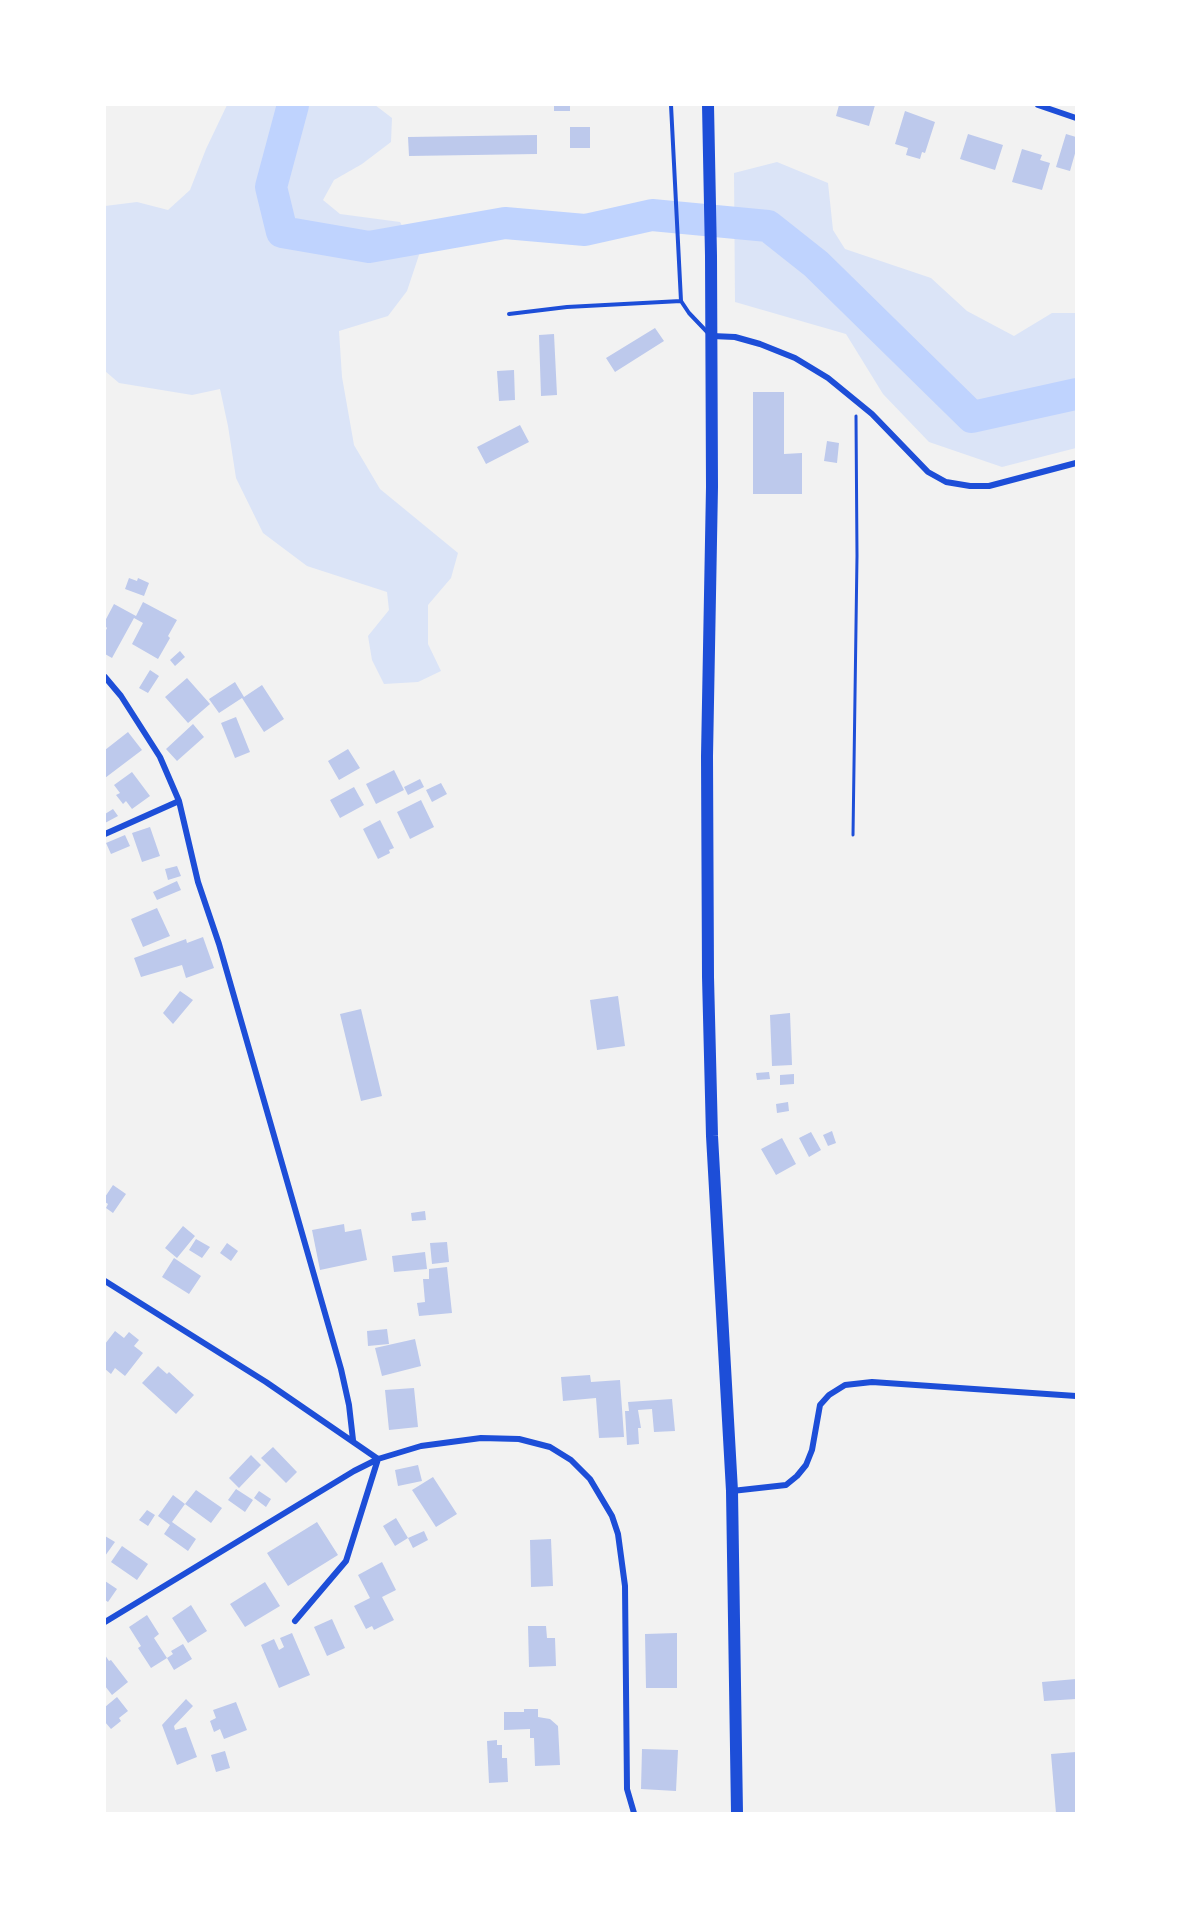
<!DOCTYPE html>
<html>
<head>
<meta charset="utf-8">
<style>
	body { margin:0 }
	#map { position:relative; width:1181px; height:1918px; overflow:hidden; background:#f2f2f2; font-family:"Nunito Sans",sans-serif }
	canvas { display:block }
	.frame { position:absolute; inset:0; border:106px solid #fff; pointer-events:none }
</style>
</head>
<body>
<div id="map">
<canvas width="1181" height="1918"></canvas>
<div class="frame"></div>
</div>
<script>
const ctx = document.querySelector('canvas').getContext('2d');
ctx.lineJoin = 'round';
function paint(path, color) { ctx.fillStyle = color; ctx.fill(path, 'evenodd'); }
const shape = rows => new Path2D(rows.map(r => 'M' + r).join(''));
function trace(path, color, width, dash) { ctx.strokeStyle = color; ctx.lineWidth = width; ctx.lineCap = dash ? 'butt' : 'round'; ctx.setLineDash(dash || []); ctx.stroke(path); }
const green = shape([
	[227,105,375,105,392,118,391,142,362,164,334,180,323,200,340,214,400,222,419,255,407,291,388,316,339,331,342,377,354,445,380,489,458,553,451,578,428,605,428,644,441,671,418,682,384,684,372,660,368,636,389,610,387,592,307,566,263,533,236,478,228,426,220,389,192,395,119,383,105,371,105,206,137,202,168,210,190,190,206,149],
	[777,162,828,183,833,230,845,249,931,278,967,311,1014,336,1052,313,1076,313,1076,448,1002,467,929,442,883,394,846,334,735,302,734,173]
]);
const river = shape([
	[293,105,271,187,282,232,369,247,505,223,585,230,652,215,768,226,816,264,972,417,1076,394]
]);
const building = shape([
	[554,105,570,105,570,111,554,111],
	[839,105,875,105,869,126,836,116],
	[905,111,935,122,925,153,922,152,920,159,906,155,908,148,895,144],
	[570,127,590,127,590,148,570,148],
	[968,134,1003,145,995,170,960,159],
	[1066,134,1076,137,1076,150,1070,171,1056,167],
	[537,135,537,154,409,156,408,137],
	[1022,149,1042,155,1040,160,1050,163,1042,190,1012,182],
	[655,328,664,341,615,372,606,358],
	[554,334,557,395,541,396,539,335],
	[514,370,515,400,499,401,497,371],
	[753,392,784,392,784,454,802,453,802,494,753,494],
	[520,425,529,442,486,464,477,447],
	[827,441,839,443,837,463,824,461],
	[129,578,137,581,138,578,149,583,144,596,125,589],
	[143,602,177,620,168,636,170,638,158,659,132,644,143,623,134,618,112,658,105,654,105,632,107,628,105,626,105,621,114,604,136,616],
	[180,651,185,657,175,666,170,660],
	[150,670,159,676,148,693,139,688],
	[187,678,210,704,188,723,165,697],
	[235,682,244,697,262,685,284,719,264,732,242,698,219,713,209,699],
	[236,717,250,752,235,758,221,723],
	[193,724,204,737,177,761,166,749],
	[128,732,142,750,105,778,105,750],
	[348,749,360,768,339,780,328,761],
	[394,770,404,790,376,804,366,784],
	[132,772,150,796,132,809,126,801,123,804,116,795,120,793,114,785],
	[420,779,424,787,408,795,404,787],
	[441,783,447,794,432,802,426,790],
	[354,787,364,805,340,818,330,800],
	[421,800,434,827,410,839,397,812],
	[113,809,118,816,105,823,105,814],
	[380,820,394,848,389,850,390,853,378,859,363,829],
	[150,827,160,856,142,862,132,833],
	[125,835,130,846,111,854,106,843],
	[177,866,181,876,168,880,165,869],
	[177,881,181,890,157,900,153,892],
	[157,908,170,936,143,947,131,919],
	[203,937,214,968,186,978,182,965,141,977,134,958,186,939,187,943],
	[180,991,193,1000,173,1024,163,1013],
	[618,996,625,1046,597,1050,590,1000],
	[361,1009,382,1096,361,1101,340,1014],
	[790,1013,792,1065,772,1066,770,1015],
	[769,1072,770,1079,757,1080,756,1073],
	[794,1074,794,1084,780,1085,780,1075],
	[788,1102,789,1111,777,1113,776,1104],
	[832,1131,836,1143,828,1146,823,1135],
	[811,1132,821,1150,809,1157,799,1138],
	[782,1138,796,1164,776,1175,761,1149],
	[113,1185,126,1194,113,1213,106,1208,108,1204,105,1202,105,1197],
	[425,1211,426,1220,412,1221,411,1213],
	[344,1224,345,1232,361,1229,367,1260,320,1270,312,1230],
	[183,1226,195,1236,177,1258,165,1248],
	[196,1239,210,1247,202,1258,189,1250],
	[447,1242,449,1262,432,1264,430,1243],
	[227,1243,238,1251,231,1261,220,1253],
	[425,1252,427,1269,394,1272,392,1256],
	[174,1258,201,1276,189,1294,162,1277],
	[447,1267,452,1313,419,1316,417,1303,425,1302,423,1279,429,1279,429,1269],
	[387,1329,389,1344,368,1346,367,1331],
	[115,1331,124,1338,129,1332,139,1340,134,1346,143,1353,125,1376,115,1368,111,1374,105,1369,105,1344],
	[415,1339,421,1366,382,1376,375,1348],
	[158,1366,167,1374,169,1372,194,1395,176,1414,142,1383],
	[590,1375,591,1382,620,1380,624,1437,599,1438,596,1398,563,1401,561,1377],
	[414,1388,418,1427,389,1430,385,1390],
	[672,1399,675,1431,654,1432,652,1409,638,1410,641,1428,638,1428,639,1444,627,1445,625,1411,629,1411,628,1402],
	[273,1447,297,1472,286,1483,261,1458],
	[251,1455,261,1465,239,1488,229,1478],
	[418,1465,422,1481,398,1486,395,1470],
	[433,1477,457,1514,436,1527,412,1490],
	[236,1489,253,1500,245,1512,228,1500],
	[196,1490,222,1508,211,1523,185,1504,172,1522,196,1539,188,1551,164,1534,170,1525,158,1516,173,1495,185,1504],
	[259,1491,271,1499,266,1507,254,1498],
	[147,1510,155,1515,148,1526,139,1520],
	[396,1518,408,1538,424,1531,428,1540,413,1548,408,1538,395,1546,383,1526],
	[317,1522,338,1555,288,1586,267,1553],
	[105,1536,115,1542,105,1556],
	[551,1539,553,1586,531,1587,530,1540],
	[122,1546,148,1564,137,1580,111,1562],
	[382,1562,396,1590,382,1597,394,1620,374,1630,372,1626,366,1629,354,1606,370,1598,358,1575],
	[105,1581,117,1589,108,1602,105,1600],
	[265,1582,280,1606,245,1627,230,1604],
	[191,1605,207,1631,188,1643,172,1618],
	[147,1615,159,1634,154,1638,167,1658,151,1668,138,1648,141,1646,129,1627],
	[332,1619,345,1648,327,1656,314,1627],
	[528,1626,546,1626,547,1638,555,1638,556,1666,529,1667],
	[292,1633,310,1675,279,1688,261,1645,274,1639,279,1650,284,1647,280,1638],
	[677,1633,677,1688,646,1688,645,1634],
	[183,1644,192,1659,174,1670,167,1658,173,1654,171,1651],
	[105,1655,109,1661,111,1660,128,1682,112,1695,105,1686],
	[1076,1679,1076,1699,1044,1701,1042,1682],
	[117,1697,128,1711,119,1718,121,1721,111,1729,105,1722,105,1707],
	[186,1699,193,1706,174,1726,175,1730,186,1727,197,1757,177,1765,162,1725],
	[236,1702,247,1730,224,1739,220,1729,214,1732,210,1721,216,1718,213,1710],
	[524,1709,538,1709,538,1717,550,1719,558,1726,560,1765,535,1766,534,1738,530,1738,530,1729,504,1730,504,1712,524,1712],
	[497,1740,497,1745,502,1745,502,1758,507,1758,508,1782,489,1783,487,1741],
	[642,1749,678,1750,676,1791,641,1789],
	[225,1751,230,1768,216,1772,211,1755],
	[1076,1752,1076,1813,1056,1813,1051,1754]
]);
const path = shape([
	[853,835,857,556,856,416]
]);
const service = shape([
	[671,105,681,301,689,313,709,334],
	[509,314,567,307,681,301]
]);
const minor = shape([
	[1038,105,1076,118],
	[712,336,735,337,760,344,795,358,828,378,872,414,928,472,946,482,970,486,989,486,1076,463],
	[105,677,121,696,160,757,179,801,198,882,219,944,341,1369,349,1405,353,1440],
	[105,834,179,801],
	[105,1281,266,1382,378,1459],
	[732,1491,786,1485,797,1476,806,1465,812,1450,820,1405,829,1395,845,1385,872,1382,1076,1396],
	[295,1621,346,1561,378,1459],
	[105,1622,354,1471,378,1459,421,1446,481,1438,519,1439,550,1447,571,1460,590,1479,612,1516,618,1534,625,1586,627,1789,634,1813]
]);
const primary = shape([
	[708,105,711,256,712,487,707,756,708,977,712,1136,732,1491,737,1813]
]);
paint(green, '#dbe4f7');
trace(river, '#bfd3fe', 32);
paint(building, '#bdc9ec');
trace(path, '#1d4ed8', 3);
trace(service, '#1d4ed8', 4);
trace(minor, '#1d4ed8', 6);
trace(primary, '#1d4ed8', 12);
</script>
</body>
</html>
